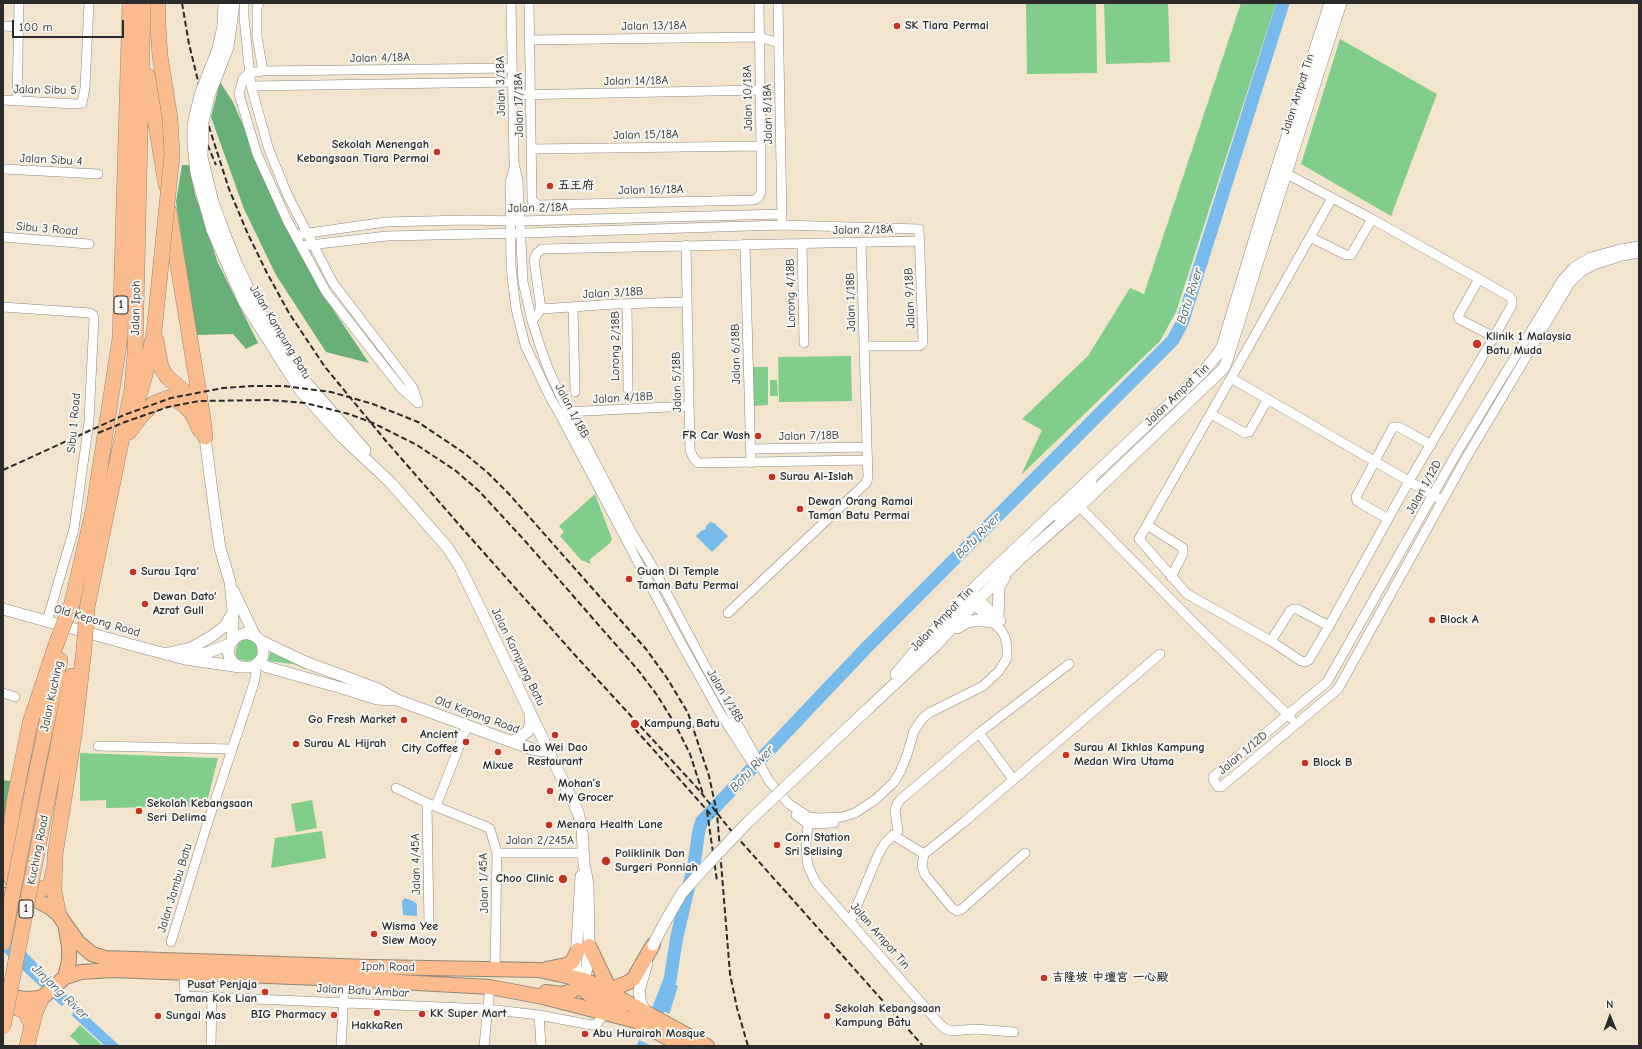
<!DOCTYPE html>
<html>
<head>
<meta charset="utf-8">
<style>
	body { margin:0 }
	#map { position:relative; width:1642px; height:1049px; overflow:hidden; background:#f3e4cd; font-family:"Comic Neue",sans-serif }
	canvas { display:block }
	.frame { position:absolute; inset:0; border:4px solid #2b2b2b; pointer-events:none }
	.north { position:absolute; left:1590px; top:997px; width:40px; height:40px; -webkit-text-stroke:3px #f6f6f2; paint-order:stroke; rotate:359deg; font-size:11px; font-weight:700; line-height:16px; text-align:center; color:#2b2b2b }
	.north::after { content:''; display:block; margin:auto; width:14px; height:18px; background:#2b2b2b; clip-path:polygon(50% 0,100% 100%,50% 72%,0 100%) }
	.scale { position:absolute; left:12px; top:20px; width:112px; height:18px; box-sizing:border-box; border:2px solid #2b2b2b; border-top:0; padding-left:5px; font-size:12px; line-height:14px; white-space:nowrap; color:#2b2b2b; -webkit-text-stroke:3px #f6f6f2; paint-order:stroke }
</style>
</head>
<body>
<div id="map">
<canvas width="1642" height="1049"></canvas>
<div class="frame"></div>
<div class="north">N</div>
<div class="scale">100 m</div>
</div>
<script>
const ctx = document.querySelector('canvas').getContext('2d');
ctx.lineJoin = 'round';
function paint(path, color) { ctx.fillStyle = color; ctx.fill(path, 'evenodd'); }
const shape = rows => new Path2D(rows.map(r => 'M' + r).join(''));
function trace(path, color, width, dash) { ctx.strokeStyle = color; ctx.lineWidth = width; ctx.lineCap = dash ? 'butt' : 'round'; ctx.setLineDash(dash || []); ctx.stroke(path); }
function label(font, color, halo, rows, align = 'center') {
  ctx.font = font + ' "Comic Neue","LXGW WenKai TC",sans-serif'; ctx.lineWidth = 4; ctx.setLineDash([]); ctx.textBaseline = 'middle'; ctx.strokeStyle = halo; ctx.fillStyle = color; for (const [text, x, y, turn = 0] of rows) {
    ctx.save(); ctx.translate(x, y); ctx.rotate((+turn || 0) * Math.PI / 180); ctx.textAlign = isNaN(turn) ? turn : align; if (halo) ctx.strokeText(text, 0, 0); ctx.fillText(text, 0, 0); ctx.restore();
  }
}
const green = shape([
	[1026,3,1096,3,1097,73,1027,74],
	[1104,3,1168,3,1170,62,1106,64],
	[1241,3,1276,3,1176,312,1160,341,1021,475,1042,430,1022,419,1088,356,1130,288,1144,294],
	[1340,39,1437,94,1391,216,1301,164],
	[851,356,852,401,779,402,778,357],
	[753,367,768,367,768,405,753,406],
	[770,380,777,380,778,396,770,396],
	[595,494,612,539,610,543,589,560,591,564,581,560,560,536,564,532,559,526],
	[243,640,252,640,258,645,259,653,255,660,246,661,238,659,236,656,236,649,239,643],
	[271,649,306,667,305,669,293,664,268,661],
	[80,753,218,758,206,806,106,808,106,800,80,801],
	[312,800,317,828,296,832,291,804],
	[322,831,326,858,271,868,275,838],
	[80,1025,103,1046,81,1046,70,1036]
]);
const forest = shape([
	[220,82,233,102,287,228,322,293,369,363,326,352,276,275,244,209,211,117],
	[182,165,189,165,195,194,218,263,258,343,246,349,233,334,196,335,176,202],
	[3,780,10,781,3,825]
]);
const water = shape([
	[710,522,714,523,728,536,712,552,696,536,701,531,706,529,706,526],
	[405,898,415,902,417,904,417,916,403,915,402,901],
	[3,928,86,1015,120,1046,105,1046,31,978,3,951],
	[672,983,678,986,670,1012,654,1046,636,1046]
]);
const pier = shape([
	[72,996,80,1005,70,1017,60,1008],
	[655,1006,671,1015,656,1046,652,1046,637,1039]
]);
const river = shape([
	[659,1008,670,980,677,936,694,864,699,830,702,821,866,648,1173,340,1182,323,1283,3]
]);
const minor = shape([
	[244,3,244,17,251,86,269,150,288,196,333,283,413,388,418,403],
	[259,3,257,8,257,37,263,71],
	[511,3,514,163,518,181,523,282,532,321,539,343,549,371,561,397,632,533,654,569,703,662,769,781,789,804,809,817,819,818,842,817,855,813,876,799,894,782,900,772,907,755,914,731,922,719,929,713,983,686,999,671,1007,658,1007,646,1005,637,1001,630,969,600],
	[529,3,532,200,537,205,754,200,758,198,761,192,761,146,759,3],
	[778,3,782,220],
	[3,26,18,27],
	[529,40,759,37,779,43],
	[249,73,243,79,239,94,257,154,287,220,326,292,401,388,417,402],
	[249,73,263,71,512,68],
	[251,86,513,82],
	[513,95,760,90],
	[3,100,76,104,82,103,85,88,89,3],
	[17,101,19,3],
	[532,149,761,146],
	[514,168,510,182,511,267,516,309,525,345,551,399,558,411,675,632,720,713,753,764],
	[3,169,98,174],
	[1287,174,1372,219,1479,279,1510,297,1512,300,1512,305,1494,337,1409,481,1329,626,1309,660,1305,662,1301,661,1271,641,1187,594,1139,539,1231,378,1332,198],
	[295,235,386,222,465,220,520,221,782,214],
	[3,237,89,244],
	[1310,237,1346,255,1351,255,1372,219],
	[802,243,804,343],
	[745,244,751,463],
	[686,245,690,450,693,457,698,463,867,460],
	[301,246,387,236,526,233,782,225,919,229,923,341,922,344,919,346,864,346],
	[1639,246,1620,249,1591,257,1574,267,1562,280,1456,454,1327,682,1213,777,1213,779,1218,787,1221,787,1338,689,1465,460,1570,283,1581,272,1594,265,1622,256,1639,253],
	[1479,279,1458,316,1459,319,1494,337],
	[627,304,628,389],
	[3,307,90,313,93,315,94,318,89,421,74,529,47,621],
	[573,307,575,392],
	[541,309,615,304,687,302],
	[532,321,541,309,534,260,537,253,542,249,920,241],
	[1231,378,1438,498],
	[565,412,689,406],
	[1211,414,1245,433,1249,432,1268,399],
	[750,449,867,447],
	[1079,507,1078,501,1092,481],
	[1055,516,1073,505,1078,505,1195,624,1291,718],
	[1388,519,1357,501,1356,497,1393,427,1399,427,1431,445],
	[1147,525,1183,548,1183,554,1171,577],
	[975,595,1001,621],
	[728,613,866,483,868,478,861,242],
	[1271,641,1290,611,1293,609,1297,609,1329,626],
	[3,693,15,697],
	[979,733,1013,779],
	[98,746,232,749],
	[396,788,427,803,487,827,490,829,497,853,495,968],
	[427,803,429,924],
	[436,806,467,726],
	[796,815,808,824,834,823],
	[809,818,806,842,807,859,808,866,816,883,937,1021,944,1028,951,1031,975,1029,1014,1032],
	[898,831,895,811,897,804,901,799,979,733,1069,664],
	[497,853,583,853],
	[924,854,922,866,925,875,952,908,957,911,962,909,1025,853],
	[850,922,878,855,885,843,893,835,924,854,964,822,1160,654],
	[171,942,206,828,254,683,256,673,255,665],
	[184,973,185,996,487,1009,539,1015,591,1025,597,1024,604,1013],
	[539,1015,541,1046],
	[211,1046,212,996],
	[341,1046,345,979],
	[484,1046,490,987]
]);
const tertiary = shape([
	[253,298,265,321,305,381,365,450],
	[244,302,300,390,342,437,390,482,447,547,460,567,578,812,582,830,584,864,588,884,589,946,587,967,584,980],
	[205,437,215,514,220,548,230,582,233,611,232,641],
	[234,592,255,636],
	[3,609,132,645,185,659,240,667,253,667,259,662,263,656,263,649,261,641,255,636,246,633,237,636,230,644,228,652,230,658,233,663,240,667],
	[998,618,999,587,1005,577],
	[957,628,967,622,978,620,992,622],
	[261,641,305,662,378,689,397,700,518,744,535,750,549,751],
	[168,653,191,648,212,636,225,626,232,614],
	[187,658,209,652,230,644],
	[259,662,267,667,342,688,377,699,394,700],
	[896,674,910,657,975,587,1202,373,1217,355,1222,347,1263,211,1330,3],
	[871,706,935,646,979,599,1019,560,1079,507,1224,368,1227,360,1256,267,1341,3],
	[511,741,518,739,528,731,530,726,530,713],
	[647,963,639,991,641,1004,648,1014],
	[575,977,581,876]
]);
const primary = shape([
	[3,895,23,895,34,899,51,908,59,915,65,924,69,946,69,961,65,977,44,996,39,998,26,999,3,996],
	[65,924,78,942,86,949,92,954,105,958,370,967,539,970,584,980,610,990,619,998,707,1046],
	[589,946,610,990],
	[546,969,566,965,572,962,578,950],
	[65,977,81,972,112,970,345,979,490,987,543,997,636,1021,683,1046],
	[576,978,581,988,590,995,620,1012],
	[610,990,629,982,634,978,653,945],
	[546,992,562,994,572,991,579,986,584,980]
]);
const trunk = shape([
	[148,76,166,185],
	[169,211,203,418,205,437],
	[156,340,161,367,167,377,188,395,198,406],
	[137,402,145,375,154,333],
	[129,432,141,416,153,404,168,398,175,399,185,406,192,413,200,430],
	[72,603,94,507,120,338,130,3],
	[87,608,132,389,135,353,143,3],
	[33,788,60,660],
	[49,791,72,676],
	[3,868,11,831,14,802,30,723,57,642],
	[9,872,13,882,30,889,40,889,46,888,51,884,53,872],
	[59,915,54,891,55,855,74,736,84,649],
	[3,1004,24,1010,32,1025],
	[27,1046,35,1013,42,997]
]);
const rail = shape([
	[182,3,189,44,210,130,229,189,247,232,267,273,289,313,325,367,386,441,469,536,574,654,699,790,728,827,923,1046],
	[199,110,206,141,216,165],
	[98,433,125,422,168,407,199,401,270,400,305,403,349,414,373,423,417,445,456,471,479,491,526,542,638,670,657,695,675,724,690,754,703,794],
	[3,470,124,415,171,398,223,388,253,386,284,386,307,389,331,392,373,404,418,422,464,453,488,473,509,494,646,649,667,678,688,713,709,776,717,813,730,974,737,1008,748,1046],
	[635,729,713,817],
	[707,811,717,881]
]);
const tertiaryBridge = shape([
	[224,3,223,26,218,49,201,92,197,107,193,126,193,144,196,173,212,230,244,302],
	[234,3,228,47,209,96,203,122,202,157,213,202,224,232,237,265,253,298],
	[653,945,665,922,682,893,709,863,748,822,871,706]
]);
const trunkBridge = shape([
	[154,333,172,155,170,118,160,56,158,26,158,3],
	[57,642,72,603],
	[84,649,87,608],
	[3,943,33,788],
	[3,1027,49,791]
]);
const markers = [
	[897,26,4,"#c8321e"],
	[437,152,4,"#c8321e"],
	[550,186,4,"#c8321e"],
	[1477,344,5,"#c8321e"],
	[758,436,4,"#c8321e"],
	[772,477,4,"#c8321e"],
	[800,509,4,"#c8321e"],
	[133,572,4,"#c8321e"],
	[629,579,4,"#c8321e"],
	[145,604,4,"#c8321e"],
	[1432,620,4,"#c8321e"],
	[404,720,4,"#c8321e"],
	[635,724,5,"#c8321e"],
	[555,735,4,"#c8321e"],
	[466,742,4,"#c8321e"],
	[296,744,4,"#c8321e"],
	[498,752,4,"#c8321e"],
	[1066,755,4,"#c8321e"],
	[1305,763,4,"#c8321e"],
	[550,791,4,"#c8321e"],
	[139,811,4,"#c8321e"],
	[549,825,4,"#c8321e"],
	[777,845,4,"#c8321e"],
	[606,861,5,"#c8321e"],
	[563,879,5,"#c8321e"],
	[374,934,4,"#c8321e"],
	[1044,978,4,"#c8321e"],
	[265,992,4,"#c8321e"],
	[377,1013,4,"#c8321e"],
	[422,1014,4,"#c8321e"],
	[334,1015,4,"#c8321e"],
	[158,1016,4,"#c8321e"],
	[827,1016,4,"#c8321e"],
	[585,1034,4,"#c8321e"]
];
const shields = [
	[121,305,14],
	[26,909,14]
];
const shieldNames = [
	["1",121,305],
	["1",26,909]
];
const streetNames = [
	["Jalan 13/18A",654,26,-1],
	["Jalan 4/18A",380,58,-1],
	["Jalan 14/18A",636,81,-1],
	["Jalan 3/18A",501,86,-91],
	["Jalan Sibu 5",45,90,1],
	["Jalan Ampat Tin",1298,94,-72],
	["Jalan 10/18A",748,98,-91],
	["Jalan 17/18A",519,105,-91],
	["Jalan 8/18A",768,114,-91],
	["Jalan 15/18A",646,135,-1],
	["Jalan Sibu 4",51,160,3],
	["Jalan 16/18A",651,190,-1],
	["Jalan 2/18A",538,208,-1],
	["Sibu 3 Road",47,229,5],
	["Jalan 2/18A",863,230,-1],
	["Jalan 3/18B",613,293,-3],
	["Lorong 4/18B",791,293,-91],
	["Jalan 9/18B",910,298,-92],
	["Jalan 1/18B",851,302,-91],
	["Jalan Ipoh",136,308,-89],
	["Jalan Kampung Batu",280,332,59],
	["Lorong 2/18B",616,346,-90],
	["Jalan 6/18B",736,354,-91],
	["Jalan 5/18B",677,382,-91],
	["Jalan Ampat Tin",1177,395,-44],
	["Jalan 4/18B",623,398,-3],
	["Jalan 1/18B",572,411,62],
	["Sibu 1 Road",74,423,-85],
	["Jalan 7/18B",809,436,-1],
	["Jalan 1/12D",1424,487,-61],
	["Jalan Ampat Tin",942,619,-46],
	["Old Kepong Road",97,621,16],
	["Jalan Kampung Batu",518,657,64],
	["Jalan Kuching",52,696,-78],
	["Jalan 1/18B",725,696,59],
	["Old Kepong Road",477,715,20],
	["Jalan 1/12D",1243,753,-40],
	["Jalan 2/245A",540,841],
	["Kuching Road",38,850,-79],
	["Jalan 4/45A",416,864,-91],
	["Jalan 1/45A",484,883,-91],
	["Jalan Jambu Batu",175,888,-73],
	["Jalan Ampat Tin",880,936,49],
	["Ipoh Road",388,967,1],
	["Jalan Batu Ambar",363,991,3]
];
const poiNames = [
	["SK Tiara Permai",905,26],
	["Sekolah Menengah",429,145,"right"],
	["Kebangsaan Tiara Permai",429,159,"right"],
	["五王府",558,186],
	["Klinik 1 Malaysia",1486,337],
	["Batu Muda",1486,351],
	["FR Car Wash",750,436,"right"],
	["Surau Al-Islah",780,477],
	["Dewan Orang Ramai",808,502],
	["Taman Batu Permai",808,516],
	["Surau Iqra'",141,572],
	["Guan Di Temple",637,572],
	["Taman Batu Permai",637,586],
	["Dewan Dato'",153,597],
	["Azrat Gull",153,611],
	["Block A",1440,620],
	["Go Fresh Market",396,720,"right"],
	["Kampung Batu",644,724],
	["Ancient",458,735,"right"],
	["City Coffee",458,749,"right"],
	["Surau AL Hijrah",304,744],
	["Lao Wei Dao",555,748,"center"],
	["Restaurant",555,762,"center"],
	["Surau Al Ikhlas Kampung",1074,748],
	["Medan Wira Utama",1074,762],
	["Block B",1313,763],
	["Mixue",498,766,"center"],
	["Mohan’s",558,784],
	["My Grocer",558,798],
	["Sekolah Kebangsaan",147,804],
	["Seri Delima",147,818],
	["Menara Health Lane",557,825],
	["Corn Station",785,838],
	["Sri Selising",785,852],
	["Poliklinik Dan",615,854],
	["Surgeri Ponniah",615,868],
	["Choo Clinic",554,879,"right"],
	["Wisma Yee",382,927],
	["Siew Mooy",382,941],
	["吉隆坡 中壇宮 一心殿",1052,978],
	["Pusat Penjaja",257,985,"right"],
	["Taman Kok Lian",257,999,"right"],
	["Sekolah Kebangsaan",835,1009],
	["Kampung Batu",835,1023],
	["KK Super Mart",430,1014],
	["BIG Pharmacy",326,1015,"right"],
	["Sungai Mas",166,1016],
	["HakkaRen",377,1026,"center"],
	["Abu Hurairah Mosque",593,1034]
];
const waterNames = [
	["Batu River",1190,296,-72],
	["Batu River",978,536,-45],
	["Batu River",752,769,-47],
	["Jinjang River",60,992,44]
];
paint(green, '#81cd8b');
paint(forest, '#68b077');
paint(water, '#76bbec');
paint(pier, '#f3e4cd');
trace(river, '#76bbec', 13);
trace(minor, '#8f887c', 10);
trace(tertiary, '#8f887c', 12);
trace(primary, '#8f887c', 16);
trace(trunk, '#8f887c', 16);
trace(minor, '#fff', 9);
trace(tertiary, '#fff', 11);
trace(primary, '#fbbb8d', 14);
trace(trunk, '#fbbb8d', 15);
trace(rail, '#2b2b2b', 2, [6, 3]);
trace(tertiaryBridge, '#8f887c', 12, []);
trace(trunkBridge, '#8f887c', 16, []);
trace(tertiaryBridge, '#fff', 11);
trace(trunkBridge, '#fbbb8d', 15);
for (const [x, y, r, color] of markers) { const dot = new Path2D(); dot.arc(x, y, r, 0, 2 * Math.PI); ctx.fillStyle = color; ctx.fill(dot); trace(dot, '#f6f6f2', 1.5); }
for (const [x, y, w] of shields) { const box = new Path2D(); box.roundRect(x - w / 2, y - 9, w, 18, 3); ctx.fillStyle = '#f6f6f2'; ctx.fill(box); trace(box, '#2b2b2b', 1); }
label('bold 11px', '#2b2b2b', null, shieldNames);
label('12px', '#2b2b2b', '#f6f6f2', streetNames);
label('bold 12px', '#2b2b2b', '#f6f6f2', poiNames, 'left');
label('italic 13px', '#425665', '#f6f6f2', waterNames);
</script>
</body>
</html>
